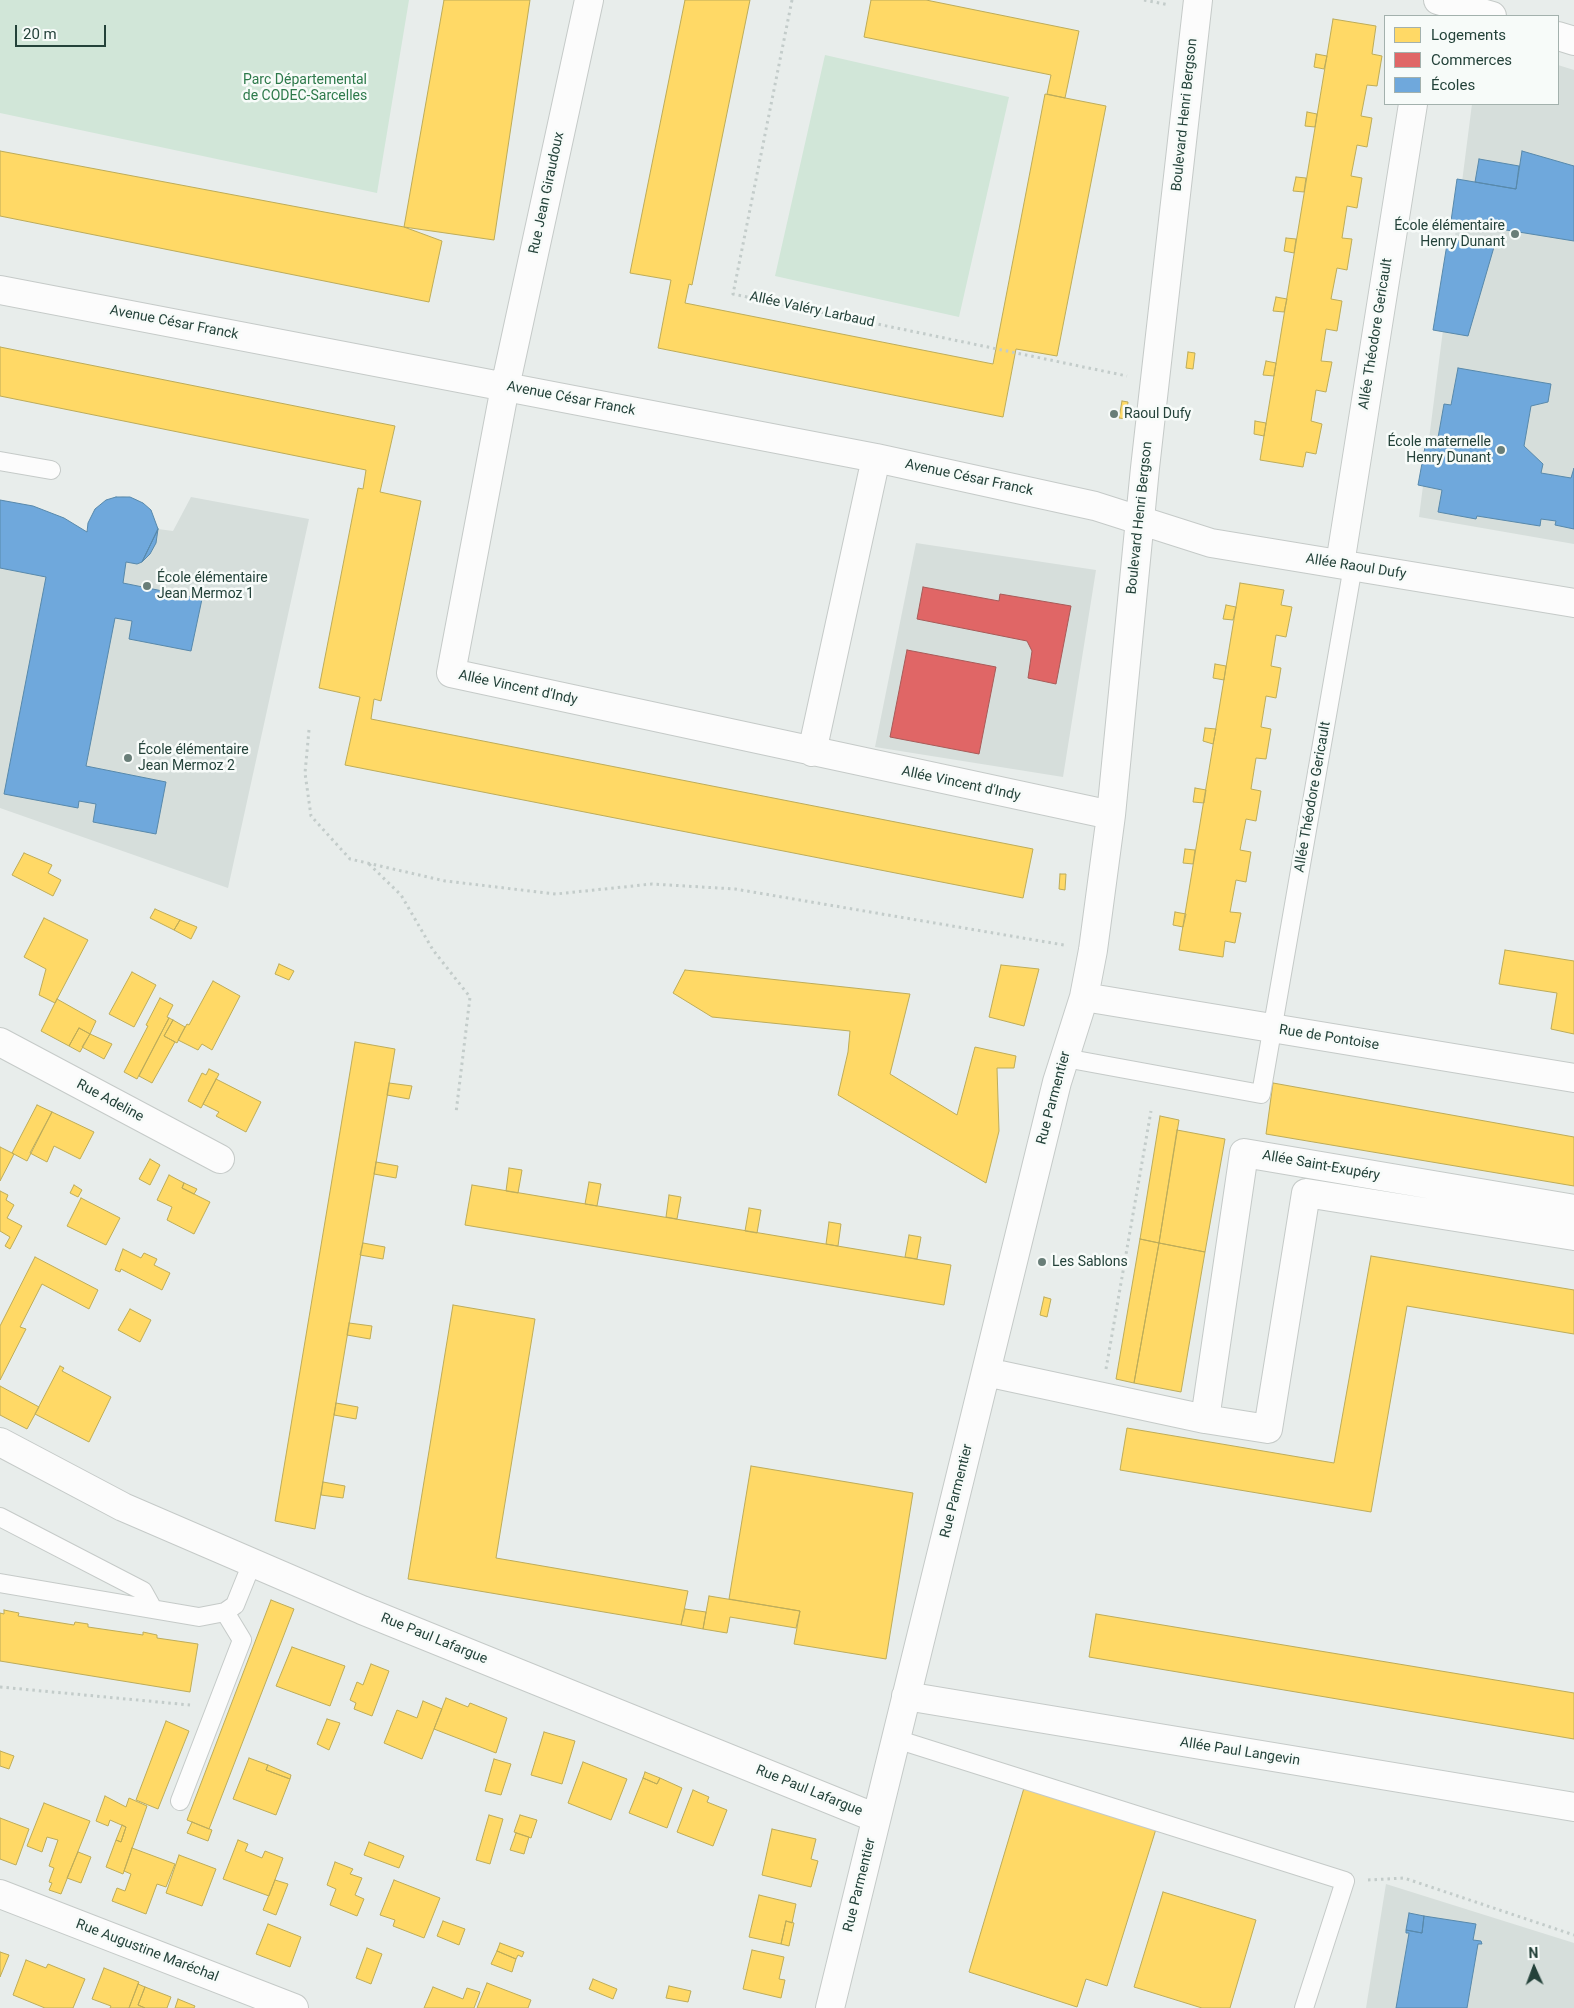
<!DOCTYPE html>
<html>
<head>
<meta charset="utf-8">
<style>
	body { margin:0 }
	#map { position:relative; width:1574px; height:2008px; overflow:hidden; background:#e8edeb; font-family:Roboto,sans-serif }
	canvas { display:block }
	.legend { position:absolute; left:1384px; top:15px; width:175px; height:90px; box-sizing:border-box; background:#f7fbf9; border:1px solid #a3b1ad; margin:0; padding:6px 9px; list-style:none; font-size:15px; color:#24423a }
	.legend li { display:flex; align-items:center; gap:10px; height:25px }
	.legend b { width:25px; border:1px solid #a3b1ad }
	.north { position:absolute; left:1509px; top:1943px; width:50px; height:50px; -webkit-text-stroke:4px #f7fbf9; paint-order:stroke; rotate:358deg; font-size:14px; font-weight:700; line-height:20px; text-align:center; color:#24423a }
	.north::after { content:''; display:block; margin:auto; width:18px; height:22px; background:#24423a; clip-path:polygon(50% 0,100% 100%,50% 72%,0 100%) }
	.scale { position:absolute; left:15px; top:25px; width:91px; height:22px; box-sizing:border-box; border:2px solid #24423a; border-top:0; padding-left:6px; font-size:15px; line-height:18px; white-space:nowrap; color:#24423a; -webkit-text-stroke:4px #f7fbf9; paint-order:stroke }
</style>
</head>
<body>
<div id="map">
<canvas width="1574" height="2008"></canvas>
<ul class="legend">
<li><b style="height:14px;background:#ffd966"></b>Logements</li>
<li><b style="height:14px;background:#e06666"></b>Commerces</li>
<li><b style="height:14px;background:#6fa8dc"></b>Écoles</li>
</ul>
<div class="north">N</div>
<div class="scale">20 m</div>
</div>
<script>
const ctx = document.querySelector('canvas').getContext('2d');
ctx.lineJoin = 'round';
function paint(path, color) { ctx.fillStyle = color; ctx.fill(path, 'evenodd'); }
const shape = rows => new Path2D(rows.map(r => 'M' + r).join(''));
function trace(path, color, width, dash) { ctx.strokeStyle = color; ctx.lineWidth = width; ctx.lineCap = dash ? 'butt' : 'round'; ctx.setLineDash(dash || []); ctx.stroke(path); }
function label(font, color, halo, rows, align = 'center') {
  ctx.font = font + ' Roboto,sans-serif'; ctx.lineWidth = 5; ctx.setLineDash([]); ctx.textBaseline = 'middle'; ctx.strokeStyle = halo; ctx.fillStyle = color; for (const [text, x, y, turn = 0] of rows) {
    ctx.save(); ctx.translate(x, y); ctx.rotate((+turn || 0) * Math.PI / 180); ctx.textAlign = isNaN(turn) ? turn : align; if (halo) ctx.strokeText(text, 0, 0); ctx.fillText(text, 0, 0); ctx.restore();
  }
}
const built = shape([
	[1558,65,1574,70,1574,544,1419,517,1472,104,1558,104],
	[123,496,136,499,151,510,158,529,173,531,191,497,309,519,228,888,0,808,0,500,33,506,64,518,87,532,88,523,95,509,106,500],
	[916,543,1096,570,1063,777,875,747],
	[1386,1884,1574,1943,1574,2008,1366,2008]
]);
const green = shape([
	[0,0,409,0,377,193,0,113],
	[825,55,1009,97,959,317,775,276]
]);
const homes = shape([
	[444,0,530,0,494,240,404,227,444,0],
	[685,0,750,0,692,285,689,284,685,303,993,364,1045,94,1106,106,1057,356,1016,349,1003,417,658,348,671,280,630,273,685,0],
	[871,0,926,0,1079,31,1065,98,1047,94,1051,75,864,37,871,0],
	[1333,19,1376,26,1372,54,1382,56,1377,86,1367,85,1361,116,1372,118,1367,147,1357,145,1351,176,1362,178,1357,208,1347,206,1342,238,1352,239,1347,270,1337,268,1331,299,1342,301,1337,331,1326,329,1321,361,1332,362,1326,392,1316,390,1311,421,1322,424,1316,454,1306,452,1303,467,1260,460,1333,19],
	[1316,54,1327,56,1324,69,1314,67,1316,54],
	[1307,112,1317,114,1315,127,1305,126,1307,112],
	[0,151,404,227,442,241,429,302,0,216,0,151],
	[1296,177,1306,178,1304,192,1293,191,1296,177],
	[1286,238,1296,239,1294,253,1284,251,1286,238],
	[1276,297,1287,299,1284,312,1273,311,1276,297],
	[0,347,395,426,380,492,421,501,381,701,374,699,371,719,1033,849,1023,898,345,765,360,697,319,688,358,488,363,489,366,470,0,396,0,347],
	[1188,352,1195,353,1193,369,1186,368,1188,352],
	[1266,361,1276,363,1274,376,1263,375,1266,361],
	[1122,401,1128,402,1126,419,1119,418,1122,401],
	[1255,421,1266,423,1264,436,1254,434,1255,421],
	[1240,583,1284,590,1281,605,1292,607,1286,637,1276,635,1271,666,1281,668,1276,698,1266,696,1261,727,1271,729,1266,759,1256,758,1251,789,1261,791,1256,821,1246,819,1240,850,1251,852,1246,882,1236,880,1230,912,1241,913,1235,943,1225,941,1223,957,1179,950,1240,583],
	[1226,605,1236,607,1233,620,1223,619,1226,605],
	[1215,664,1226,666,1224,680,1213,678,1215,664],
	[1205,728,1216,729,1213,744,1203,741,1205,728],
	[1195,788,1206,790,1204,803,1193,802,1195,788],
	[1185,849,1195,850,1193,864,1183,863,1185,849],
	[24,853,52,865,48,873,61,880,53,896,12,875,24,853],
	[1060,874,1066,874,1065,890,1059,889,1060,874],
	[155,909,180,920,174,930,150,918,155,909],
	[1175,912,1186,914,1183,927,1173,925,1175,912],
	[44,918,88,940,55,1003,39,995,46,969,24,957,44,918],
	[180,920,197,927,191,939,174,930,180,920],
	[1505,950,1574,961,1574,1034,1551,1029,1557,993,1499,984,1505,950],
	[279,964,294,971,289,980,275,974,279,964],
	[1001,965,1039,969,1024,1026,989,1017,1001,965],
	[685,970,910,994,890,1074,957,1115,975,1047,1016,1056,1014,1068,997,1068,999,1131,986,1183,838,1095,848,1052,850,1031,712,1017,673,993,685,970],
	[132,972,156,985,134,1027,109,1014,132,972],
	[213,981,240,996,212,1050,202,1044,198,1050,178,1040,187,1024,189,1025,213,981],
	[160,998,173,1005,167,1017,169,1018,137,1079,124,1072,148,1026,146,1025,160,998],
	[57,999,96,1021,90,1034,79,1028,69,1046,41,1031,57,999],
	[169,1018,173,1020,164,1036,175,1042,152,1083,139,1076,169,1018],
	[173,1020,185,1027,177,1043,164,1036,173,1020],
	[79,1028,90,1034,80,1052,69,1046,79,1028],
	[90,1034,112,1044,104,1059,82,1047,90,1034],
	[355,1042,395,1049,315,1529,275,1521,355,1042],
	[209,1069,219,1074,201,1108,188,1101,202,1073,206,1075,209,1069],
	[216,1079,261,1102,246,1132,216,1116,219,1112,203,1104,216,1079],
	[389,1083,412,1086,409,1099,387,1095,389,1083],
	[1273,1083,1574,1137,1574,1186,1266,1134,1273,1083],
	[37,1105,52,1112,27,1161,12,1153,37,1105],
	[52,1112,94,1132,80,1159,54,1146,47,1162,30,1153,52,1112],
	[1160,1116,1179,1120,1159,1243,1140,1239,1160,1116],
	[1177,1130,1225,1139,1205,1252,1159,1243,1177,1130],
	[0,1147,14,1154,0,1181,0,1147],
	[150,1159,160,1165,150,1185,139,1179,150,1159],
	[376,1162,398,1166,396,1178,374,1174,376,1162],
	[509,1168,522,1170,518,1193,506,1191,509,1168],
	[169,1175,184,1183,182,1188,210,1202,194,1234,167,1220,172,1207,157,1200,169,1175],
	[589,1182,601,1184,597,1206,585,1204,589,1182],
	[184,1183,197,1189,194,1194,182,1188,184,1183],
	[74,1185,82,1190,78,1197,70,1193,74,1185],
	[472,1185,951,1265,944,1305,465,1225,472,1185],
	[0,1191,8,1195,6,1200,14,1205,7,1218,22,1226,10,1249,5,1246,10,1237,0,1231,0,1191],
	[669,1195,681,1197,677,1219,666,1217,669,1195],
	[81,1198,120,1218,106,1245,67,1226,81,1198],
	[749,1208,761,1210,757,1233,745,1231,749,1208],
	[829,1222,841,1224,838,1246,826,1244,829,1222],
	[909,1235,921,1237,917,1259,905,1257,909,1235],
	[1140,1239,1159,1243,1134,1383,1116,1379,1140,1239],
	[363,1243,385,1247,383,1259,360,1255,363,1243],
	[1159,1243,1205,1252,1181,1392,1134,1383,1159,1243],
	[123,1249,141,1258,144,1253,157,1259,154,1265,170,1273,162,1290,121,1269,120,1272,115,1270,123,1249],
	[1371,1256,1574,1290,1574,1334,1407,1306,1371,1512,1120,1470,1127,1428,1334,1463,1371,1256],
	[35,1257,98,1290,89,1309,42,1284,20,1327,26,1329,0,1380,0,1326,35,1257],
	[1044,1297,1051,1299,1047,1317,1040,1315,1044,1297],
	[453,1305,535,1319,496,1558,688,1591,681,1625,408,1579,453,1305],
	[130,1309,151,1320,140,1342,118,1330,130,1309],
	[349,1323,372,1326,370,1339,347,1335,349,1323],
	[60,1366,64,1368,62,1371,111,1397,89,1442,35,1414,60,1366],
	[0,1386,39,1407,27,1429,0,1415,0,1386],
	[336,1403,358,1407,356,1419,334,1415,336,1403],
	[751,1466,913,1493,886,1659,794,1644,800,1611,729,1599,751,1466],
	[323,1482,345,1486,343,1498,321,1495,323,1482],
	[709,1596,800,1611,796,1628,730,1617,727,1633,703,1629,709,1596],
	[271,1600,294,1609,209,1829,187,1820,271,1600],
	[685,1609,706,1612,703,1629,681,1625,685,1609],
	[4,1610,19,1613,18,1616,74,1625,75,1622,88,1624,88,1627,143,1635,143,1632,157,1635,157,1638,198,1644,190,1692,0,1661,0,1613,4,1614,4,1610],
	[1096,1614,1574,1693,1574,1739,1089,1657,1096,1614],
	[292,1647,345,1666,330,1706,276,1686,292,1647],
	[371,1664,389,1671,372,1716,354,1709,356,1703,350,1700,357,1682,363,1685,371,1664],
	[446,1698,468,1707,470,1703,507,1718,496,1753,434,1729,446,1698],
	[423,1701,442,1709,422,1759,384,1743,397,1710,417,1718,423,1701],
	[327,1719,340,1723,329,1750,317,1744,327,1719],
	[166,1721,189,1731,158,1809,136,1800,166,1721],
	[544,1732,575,1741,562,1784,531,1775,544,1732],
	[0,1751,14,1756,9,1769,0,1766,0,1751],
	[249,1758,268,1765,266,1770,290,1779,276,1815,233,1799,249,1758],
	[494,1759,511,1764,501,1795,485,1791,494,1759],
	[583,1762,627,1779,611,1820,568,1803,583,1762],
	[268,1765,291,1775,290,1779,266,1770,268,1765],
	[645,1772,660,1778,657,1784,643,1778,645,1772],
	[643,1778,657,1784,660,1778,682,1788,667,1828,629,1813,643,1778],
	[1024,1788,1156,1829,1107,1986,1086,1979,1077,2007,969,1972,1024,1788],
	[693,1790,709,1797,707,1802,727,1810,713,1846,677,1832,693,1790],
	[105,1796,126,1807,129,1798,147,1806,123,1874,106,1867,116,1840,121,1842,126,1827,110,1820,108,1826,96,1821,105,1796],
	[44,1803,90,1821,61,1894,49,1890,52,1883,49,1882,54,1868,49,1866,58,1840,47,1837,42,1852,27,1846,44,1803],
	[489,1815,503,1819,490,1864,476,1860,489,1815],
	[520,1815,537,1820,531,1838,514,1832,520,1815],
	[0,1818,29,1829,16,1865,0,1859,0,1818],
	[192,1822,212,1830,208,1841,187,1833,192,1822],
	[122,1825,126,1827,121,1842,116,1840,122,1825],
	[772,1829,816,1839,811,1859,818,1861,811,1887,762,1875,772,1829],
	[516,1833,529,1837,524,1854,510,1850,516,1833],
	[238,1840,248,1844,245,1851,262,1858,265,1851,283,1858,269,1896,223,1879,238,1840],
	[369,1842,404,1856,399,1868,364,1855,369,1842],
	[132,1848,175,1864,166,1887,157,1884,146,1914,112,1901,117,1888,125,1891,131,1874,124,1871,132,1848],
	[78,1852,91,1857,81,1883,67,1878,78,1852],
	[179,1855,216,1869,202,1906,166,1893,179,1855],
	[335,1862,353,1869,350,1874,362,1878,355,1895,364,1899,357,1916,330,1905,336,1889,327,1885,335,1862],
	[275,1880,288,1884,276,1915,263,1910,275,1880],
	[394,1880,440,1898,424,1938,393,1926,395,1920,380,1915,394,1880],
	[1163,1892,1256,1920,1230,2008,1202,2008,1134,1987,1163,1892],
	[759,1895,796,1904,792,1923,786,1921,781,1944,749,1937,759,1895],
	[443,1921,465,1929,459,1945,437,1936,443,1921],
	[786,1921,794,1923,789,1946,781,1944,786,1921],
	[268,1924,301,1937,290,1967,256,1954,268,1924],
	[500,1943,524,1952,522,1957,518,1955,516,1959,497,1951,500,1943],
	[367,1948,382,1954,371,1984,356,1978,367,1948],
	[752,1950,784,1957,779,1979,785,1980,781,1998,743,1989,752,1950],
	[497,1951,516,1959,512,1972,491,1964,497,1951],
	[0,1952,9,1955,0,1977,0,1952],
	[26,1960,46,1968,48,1964,85,1979,73,2008,45,2008,13,1995,26,1960],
	[104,1968,139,1982,129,2008,110,2008,111,2006,92,1999,104,1968],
	[593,1979,617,1989,613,1999,589,1989,593,1979],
	[487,1983,531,2000,528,2008,477,2008,487,1983],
	[138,1984,145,1987,138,2005,145,2008,129,2008,138,1984],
	[669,1986,691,1991,688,2002,666,1998,669,1986],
	[145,1987,171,1997,167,2008,145,2008,138,2005,145,1987],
	[433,1987,463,1999,467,1988,480,1992,474,2008,424,2008,433,1987],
	[178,1999,195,2006,194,2008,175,2008,178,1999]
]);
const shops = shape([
	[923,587,999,601,1000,594,1071,606,1056,684,1028,678,1032,651,1027,641,917,619,923,587],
	[907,650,996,667,979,754,890,737,907,650]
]);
const schools = shape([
	[1522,151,1574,166,1574,241,1451,221,1457,179,1516,189,1522,151],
	[1479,159,1519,166,1516,189,1475,182,1479,159],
	[1448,238,1494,247,1468,336,1433,330,1448,238],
	[1458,368,1551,384,1548,402,1531,406,1524,446,1543,464,1541,473,1571,478,1574,468,1574,529,1555,525,1556,521,1541,519,1540,526,1477,516,1476,519,1438,512,1442,490,1418,485,1425,447,1436,449,1444,404,1451,405,1458,368],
	[116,497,130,497,143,503,151,510,158,529,142,562,137,564,126,562,123,583,202,599,191,651,129,639,132,621,115,618,86,766,166,782,156,834,93,822,96,804,79,801,78,808,4,794,46,577,0,568,0,500,33,506,64,518,87,532,88,523,95,509,106,500,116,497],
	[158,529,156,543,150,554,142,562,158,529],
	[1409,1913,1424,1916,1422,1933,1406,1930,1409,1913],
	[1424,1916,1476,1924,1473,1940,1481,1941,1482,1944,1478,1944,1467,2008,1396,2008,1409,1933,1406,1933,1406,1930,1422,1933,1424,1916]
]);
const path = shape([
	[792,0,733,294,1127,376],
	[1144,0,1169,5],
	[309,730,305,773,311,816,350,859,445,881,556,894,652,884,735,889,1064,945],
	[369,864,401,895,433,950,470,997,456,1113],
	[1106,1369,1151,1111],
	[0,1687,190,1705],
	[1368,1880,1404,1878,1574,1935]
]);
const lane = shape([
	[0,461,51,470],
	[1065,1058,1261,1094,1353,566],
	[0,1517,143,1591,153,1609],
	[0,1583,199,1617,225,1612,235,1605,252,1563],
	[896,1739,1345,1881,1304,2008],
	[180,1801,242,1640,225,1612]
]);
const street = shape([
	[589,0,505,387,451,673,1111,815],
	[1438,0,1492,16],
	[1558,36,1574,41],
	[0,290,876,458,1095,506,1211,543,1574,603],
	[1340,564,1413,104],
	[812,752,876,458],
	[1084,997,1574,1078],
	[0,1042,220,1159],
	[986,1372,1205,1419,1244,1153,1574,1209],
	[1205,1419,1268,1429,1306,1193,1574,1236],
	[0,1442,123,1507,362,1610,876,1818],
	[906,1696,1574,1807],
	[0,1894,294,2008],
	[830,2008,1057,1082,1084,997,1093,950,1111,815,1145,468,1198,0]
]);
const markers = [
	[1515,234,5,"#697e78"],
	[1114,414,5,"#697e78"],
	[1501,450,5,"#697e78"],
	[147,586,5,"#697e78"],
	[128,758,5,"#697e78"],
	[1042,1262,5,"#697e78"]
];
const parkNames = [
	["Parc Départemental",305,80],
	["de CODEC-Sarcelles",305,96]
];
const streetNames = [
	["Boulevard Henri Bergson",1185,115,-84],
	["Rue Jean Giraudoux",547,193,-78],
	["Allée Valéry Larbaud",812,310,12],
	["Avenue César Franck",174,323,11],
	["Allée Théodore Gericault",1376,334,-81],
	["Avenue César Franck",571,399,11],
	["Avenue César Franck",969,478,12],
	["Boulevard Henri Bergson",1140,518,-84],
	["Allée Raoul Dufy",1356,567,9],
	["Allée Vincent d'Indy",518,688,12],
	["Allée Vincent d'Indy",961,784,12],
	["Allée Théodore Gericault",1313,797,-80],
	["Rue de Pontoise",1329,1038,9],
	["Rue Parmentier",1054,1098,-75],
	["Rue Adeline",110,1101,28],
	["Allée Saint-Exupéry",1321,1166,10],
	["Rue Parmentier",957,1491,-76],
	["Rue Paul Lafargue",434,1639,22],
	["Allée Paul Langevin",1240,1752,9],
	["Rue Paul Lafargue",809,1791,22],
	["Rue Parmentier",860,1885,-76],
	["Rue Augustine Maréchal",147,1951,21]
];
const poiNames = [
	["École élémentaire",1505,226,"right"],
	["Henry Dunant",1505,242,"right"],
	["Raoul Dufy",1124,414],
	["École maternelle",1491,442,"right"],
	["Henry Dunant",1491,458,"right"],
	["École élémentaire",157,578],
	["Jean Mermoz 1",157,594],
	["École élémentaire",138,750],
	["Jean Mermoz 2",138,766],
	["Les Sablons",1052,1262]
];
paint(built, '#d6dedb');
paint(green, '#d1e6d8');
paint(homes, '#ffd966');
trace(homes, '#bdac59', 1);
paint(shops, '#e06666');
trace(shops, '#a85b59', 1);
paint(schools, '#6fa8dc');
trace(schools, '#5889ab', 1);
trace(lane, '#c5cac8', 20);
trace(street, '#c5cac8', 30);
trace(path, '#c3ccca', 3, [2.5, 4]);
trace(lane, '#fcfcfc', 18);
trace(street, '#fcfcfc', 28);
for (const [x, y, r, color] of markers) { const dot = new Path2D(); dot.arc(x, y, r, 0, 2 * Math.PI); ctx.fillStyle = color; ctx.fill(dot); trace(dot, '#f7fbf9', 2); }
label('14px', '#2d7a4b', '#f7fbf9', parkNames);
label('14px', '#24423a', '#f7fbf9', streetNames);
label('14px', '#24423a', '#f7fbf9', poiNames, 'left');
</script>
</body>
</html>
